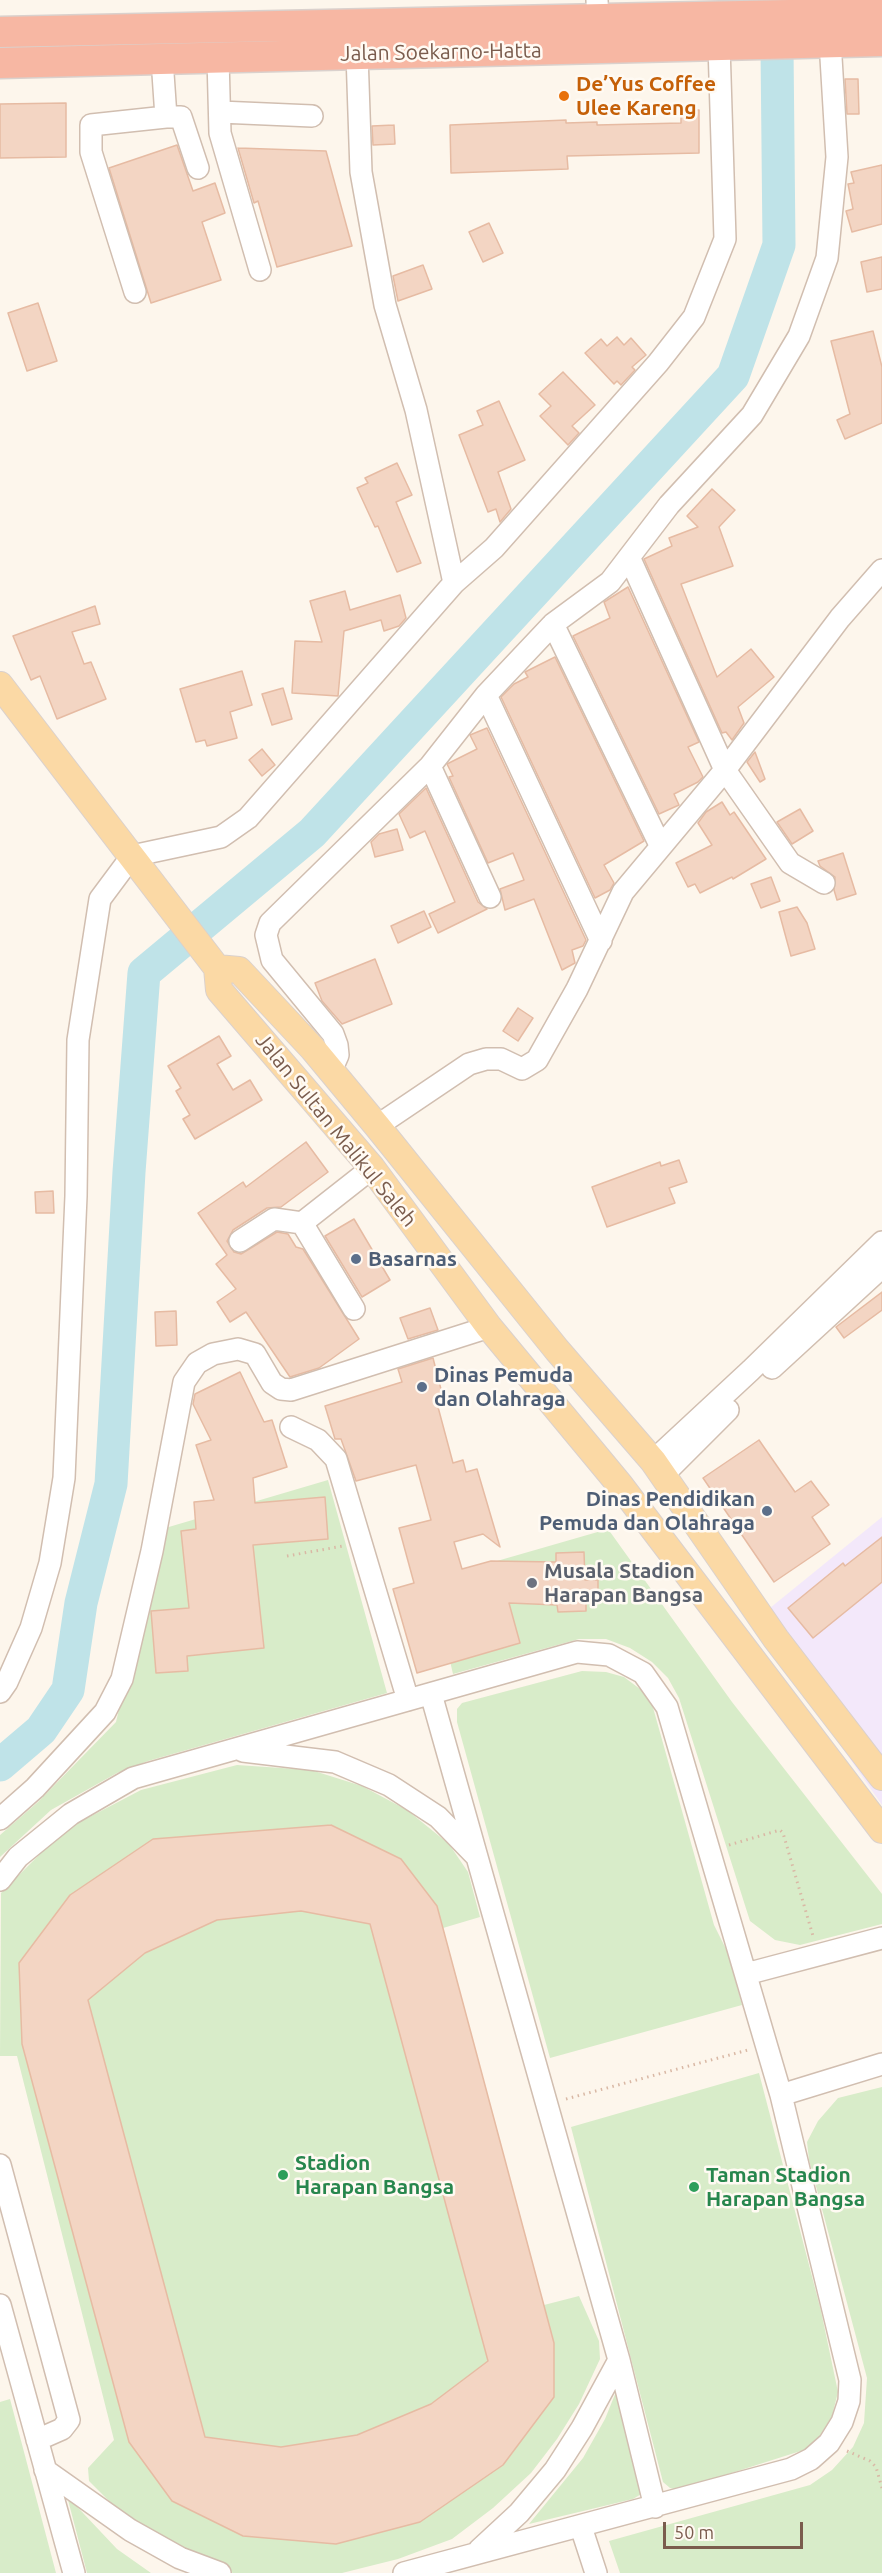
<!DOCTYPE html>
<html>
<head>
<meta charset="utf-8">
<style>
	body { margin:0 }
	#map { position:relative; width:882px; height:2573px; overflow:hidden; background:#fdf6ec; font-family:Ubuntu,sans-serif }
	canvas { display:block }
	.scale { position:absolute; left:663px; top:2522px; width:140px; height:27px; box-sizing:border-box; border:3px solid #7a5c4d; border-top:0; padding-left:8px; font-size:18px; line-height:21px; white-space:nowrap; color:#7a5c4d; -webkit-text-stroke:4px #fffaf3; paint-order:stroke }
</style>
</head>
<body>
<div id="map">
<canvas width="882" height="2573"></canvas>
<div class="scale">50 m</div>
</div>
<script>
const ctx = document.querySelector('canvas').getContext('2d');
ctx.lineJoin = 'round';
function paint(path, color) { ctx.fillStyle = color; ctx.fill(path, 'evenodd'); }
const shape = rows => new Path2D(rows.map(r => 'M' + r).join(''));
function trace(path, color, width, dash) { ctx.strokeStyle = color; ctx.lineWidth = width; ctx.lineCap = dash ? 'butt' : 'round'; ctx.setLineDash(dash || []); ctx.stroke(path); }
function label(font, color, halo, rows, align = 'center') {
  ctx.font = font + ' Ubuntu,sans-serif'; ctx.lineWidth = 5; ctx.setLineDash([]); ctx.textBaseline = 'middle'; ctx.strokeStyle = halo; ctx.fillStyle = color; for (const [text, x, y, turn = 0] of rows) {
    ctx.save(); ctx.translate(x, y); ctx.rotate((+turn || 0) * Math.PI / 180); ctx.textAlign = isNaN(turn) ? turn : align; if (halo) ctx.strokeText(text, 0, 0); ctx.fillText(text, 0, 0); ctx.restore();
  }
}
const education = shape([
	[882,1517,882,1805,754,1621]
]);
const green = shape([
	[328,1480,387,1693,148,1761,117,1773,51,1810,0,1857,0,1835,38,1802,116,1722,162,1529],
	[608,1529,732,1702,882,1894,882,1924,800,1945,775,1940,750,1921,679,1698,668,1678,652,1662,630,1648,606,1639,579,1639,453,1674,431,1580],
	[582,1671,606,1672,624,1677,644,1692,652,1704,714,1925,728,1953,742,2005,550,2058,457,1722,457,1709,462,1703],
	[237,1765,311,1770,362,1786,407,1810,449,1844,468,1872,480,1917,443,1928,544,2305,579,2296,599,2341,600,2359,579,2404,557,2439,531,2473,493,2508,452,2539,398,2559,342,2573,233,2573,186,2556,118,2510,89,2481,88,2468,114,2440,17,2056,0,2056,1,1893,43,1851,76,1824,141,1790],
	[759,2073,821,2311,838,2392,832,2416,819,2437,807,2449,678,2490,670,2488,663,2482,571,2127],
	[882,2087,882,2573,620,2573,609,2541,810,2485,832,2470,853,2447,864,2423,867,2378,809,2160,807,2142,818,2121,838,2098],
	[618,2387,643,2493,633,2499,529,2524,583,2458,605,2419],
	[10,2399,56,2573,0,2573,0,2402],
	[67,2496,117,2549,151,2573,87,2573]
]);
const river = shape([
	[0,1765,41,1730,68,1690,81,1603,111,1484,129,1172,144,973,312,833,733,376,779,245,777,48]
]);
const building = shape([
	[845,79,858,79,859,114,847,114,845,79],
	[66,103,66,157,0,158,0,104,66,103],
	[681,110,699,110,699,153,567,156,568,169,451,173,450,125,566,120,566,123,597,122,597,125,681,123,681,110],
	[394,125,395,144,373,145,372,126,394,125],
	[177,145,193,191,215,183,225,213,202,222,221,280,151,303,109,168,177,145],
	[238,148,326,151,352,246,277,267,258,201,254,203,238,148],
	[882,165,882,224,852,232,846,211,853,209,848,184,854,183,851,172,882,165],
	[489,223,503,253,483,262,469,232,489,223],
	[882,257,882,289,867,292,861,262,882,257],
	[423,265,432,289,398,301,393,276,423,265],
	[38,303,57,361,27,371,8,313,38,303],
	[873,331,882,367,882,423,845,439,837,420,850,414,831,341,873,331],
	[617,337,624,345,631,338,646,355,632,367,635,370,621,385,617,381,614,384,585,353,601,339,607,346,617,337],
	[563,372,595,405,572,426,579,433,568,445,540,416,551,406,539,394,563,372],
	[499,401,525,460,498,472,511,509,500,522,496,509,488,512,459,435,483,425,477,411,499,401],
	[397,463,412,495,396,502,421,563,397,572,378,526,375,527,357,488,368,483,365,478,397,463],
	[712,489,735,510,719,527,733,566,681,584,717,677,751,649,774,677,738,707,744,723,732,740,726,732,722,733,644,559,672,546,669,538,698,527,687,516,712,489],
	[628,587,699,742,688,747,703,777,698,782,674,794,679,805,659,814,573,636,610,618,604,602,628,587],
	[345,591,350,610,400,595,406,618,399,626,384,631,381,620,344,631,338,696,292,693,295,641,322,642,310,601,345,591],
	[95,606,100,624,72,632,84,664,91,662,106,699,57,719,40,676,31,680,13,636,95,606],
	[555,657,644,841,604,865,614,883,610,890,595,898,501,697,514,684,528,677,525,672,555,657],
	[242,671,252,705,230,712,237,738,207,746,205,740,196,742,180,689,242,671],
	[283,688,292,719,272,725,262,694,283,688],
	[487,728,586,940,583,946,572,950,575,963,562,970,534,899,505,910,500,889,524,880,513,853,488,863,449,777,453,776,447,764,477,749,470,735,487,728],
	[262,749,275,765,262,776,249,760,262,749],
	[755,752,765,779,760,782,747,762,755,752],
	[426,788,478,902,487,909,438,933,429,914,455,902,425,831,410,838,399,814,426,788],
	[722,802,730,815,734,812,766,859,733,879,732,877,700,893,695,884,688,887,676,863,712,845,698,823,706,812,722,802],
	[800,809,813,831,792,844,777,822,800,809],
	[397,829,403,850,375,857,371,842,379,834,397,829],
	[843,853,856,894,837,900,834,890,835,877,820,866,818,861,843,853],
	[771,877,780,901,761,908,751,884,771,877],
	[797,907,807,923,815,949,791,956,779,912,797,907],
	[424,911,431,927,398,943,391,926,424,911],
	[375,959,392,1004,342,1024,322,1001,315,983,375,959],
	[518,1008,533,1018,518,1041,503,1031,518,1008],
	[219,1036,231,1056,217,1064,233,1090,250,1080,262,1100,195,1139,183,1119,190,1115,176,1091,181,1088,168,1066,219,1036],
	[306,1142,328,1172,281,1207,267,1208,233,1230,227,1241,234,1252,241,1254,277,1232,288,1234,296,1247,303,1249,359,1339,319,1368,290,1377,246,1312,230,1322,217,1302,236,1289,216,1264,227,1255,198,1213,243,1182,246,1187,306,1142],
	[679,1160,687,1182,669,1188,675,1203,607,1227,592,1187,660,1162,661,1166,679,1160],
	[53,1191,54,1213,36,1213,35,1192,53,1191],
	[354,1219,390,1280,362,1297,325,1236,354,1219],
	[882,1292,882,1310,844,1338,836,1327,882,1292],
	[430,1308,438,1330,408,1339,400,1318,430,1308],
	[176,1311,177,1345,156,1346,155,1312,176,1311],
	[433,1358,445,1405,438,1407,453,1463,463,1460,466,1472,477,1469,500,1547,483,1534,454,1542,462,1569,491,1561,556,1562,556,1553,584,1552,585,1580,598,1580,598,1599,586,1599,586,1611,558,1612,557,1605,509,1603,520,1643,417,1673,393,1589,414,1583,399,1528,431,1520,416,1465,356,1481,341,1439,335,1439,325,1406,402,1382,398,1369,433,1358],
	[240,1372,264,1422,272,1420,287,1467,253,1478,255,1503,325,1497,328,1539,253,1545,264,1648,187,1656,188,1671,156,1673,151,1611,189,1608,181,1531,196,1529,194,1502,214,1500,196,1445,211,1440,193,1404,195,1394,240,1372],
	[759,1440,795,1492,811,1481,829,1505,812,1517,830,1544,774,1582,703,1478,759,1440],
	[882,1537,882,1582,813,1638,788,1608,843,1563,845,1566,882,1537],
	[331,1825,401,1859,437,1906,554,2343,554,2397,503,2465,420,2522,336,2544,243,2536,172,2501,129,2442,22,2044,19,1963,70,1895,153,1839,331,1825],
	[301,1911,370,1924,488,2361,431,2404,357,2435,281,2447,205,2437,88,2000,145,1953,217,1920,301,1911]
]);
const path = shape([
	[287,1556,343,1546],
	[729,1845,780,1830,783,1833,813,1936],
	[566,2099,748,2050],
	[847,2451,870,2461,876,2467,882,2488]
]);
const minor = shape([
	[597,0,598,21],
	[357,54,361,172,385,305,416,410,454,583],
	[218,58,220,133,260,270],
	[162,59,166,117,181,117,198,168],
	[220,112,312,116],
	[135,292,91,152,91,125,166,117],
	[630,559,725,770,790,863,824,883],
	[553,624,660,845],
	[486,695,601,941],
	[430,766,490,897],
	[331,1071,338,1055,337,1045,333,1034,272,960,266,935,270,923,430,766,486,695,553,624,610,582,669,505,752,415,799,336,827,258,837,157,830,41],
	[377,1126,469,1064,486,1059,501,1059,522,1069,537,1060,577,989,623,892,725,770,840,618,882,570],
	[302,1223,354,1309],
	[240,1241,274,1219,302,1223,372,1168],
	[772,1368,882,1267],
	[291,1427,318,1440,336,1459,408,1700],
	[653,1461,751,1370,882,1242],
	[663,1475,728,1410],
	[0,1692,7,1682,31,1628,50,1563,64,1478,76,1196,78,1040,100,899,132,856,221,837,248,818,454,583,494,548,658,363,694,317,725,239,719,45],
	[431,1694,619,2360,655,2507],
	[243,1751,335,1762,389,1785,438,1817,475,1855],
	[0,1819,35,1788,105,1712,122,1679,152,1551,184,1382,197,1363,213,1354,238,1349,255,1354,272,1383,281,1389,291,1390,489,1327],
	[0,1880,18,1857,71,1814,133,1778,577,1652,609,1655,643,1673,667,1707,781,2095,850,2380,849,2401,842,2422,829,2443,811,2459,791,2469,404,2573],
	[746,1974,882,1938],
	[781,2095,882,2064],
	[0,2165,69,2420,62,2429,37,2440],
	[0,2305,74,2573],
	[45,2470,130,2530,180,2558,220,2573],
	[581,2527,596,2573],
	[479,2550,519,2513,555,2470,582,2428,619,2360]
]);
const major = shape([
	[0,685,217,968,219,990,372,1168,489,1327,620,1485,882,1830],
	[217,968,239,970,313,1049,377,1126,557,1350,653,1461,776,1639,882,1777]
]);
const highway = shape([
	[0,32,882,13],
	[0,63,882,41]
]);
const markers = [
	[564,96,6,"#e8710a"],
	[356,1259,6,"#5c6f8a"],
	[422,1387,6,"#5c6f8a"],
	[767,1511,6,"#5c6f8a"],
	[532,1583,6,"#6b7280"],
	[283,2175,6,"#2e9e5b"],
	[694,2187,6,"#2e9e5b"]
];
const streetNames = [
	["Jalan Soekarno-Hatta",441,52,-1],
	["Jalan Sultan Malikul Saleh",336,1130,51]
];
const foodNames = [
	["De’Yus Coffee",576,84],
	["Ulee Kareng",576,108]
];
const serviceNames = [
	["Basarnas",368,1259],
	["Dinas Pemuda",434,1375],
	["dan Olahraga",434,1399],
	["Dinas Pendidikan",755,1499,"right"],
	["Pemuda dan Olahraga",755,1523,"right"]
];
const worshipNames = [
	["Musala Stadion",544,1571],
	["Harapan Bangsa",544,1595]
];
const leisureNames = [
	["Stadion",295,2163],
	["Harapan Bangsa",295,2187],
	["Taman Stadion",706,2175],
	["Harapan Bangsa",706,2199]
];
paint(education, '#f3e8fa');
paint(green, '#d8ecc9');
trace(river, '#bfe3e8', 33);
paint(building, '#f3d5c3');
trace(building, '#e6bba3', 1.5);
trace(minor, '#d1beb0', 24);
trace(major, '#dad1cd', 28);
trace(highway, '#dad1cd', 33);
trace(path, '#d9b8a5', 3, [1.5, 4.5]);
trace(minor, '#fff', 21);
trace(major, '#fbd9a5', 26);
trace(highway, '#f7b7a3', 30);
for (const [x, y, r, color] of markers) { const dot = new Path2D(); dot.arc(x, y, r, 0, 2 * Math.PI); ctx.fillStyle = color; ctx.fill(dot); trace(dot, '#fffaf3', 2); }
label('21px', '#7a5c4d', '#fffaf3', streetNames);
label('bold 21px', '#c56008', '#fffaf3', foodNames, 'left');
label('bold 21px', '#4e5e75', '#fffaf3', serviceNames, 'left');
label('bold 21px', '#5b616d', '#fffaf3', worshipNames, 'left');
label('bold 21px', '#27864d', '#fffaf3', leisureNames, 'left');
</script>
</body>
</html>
